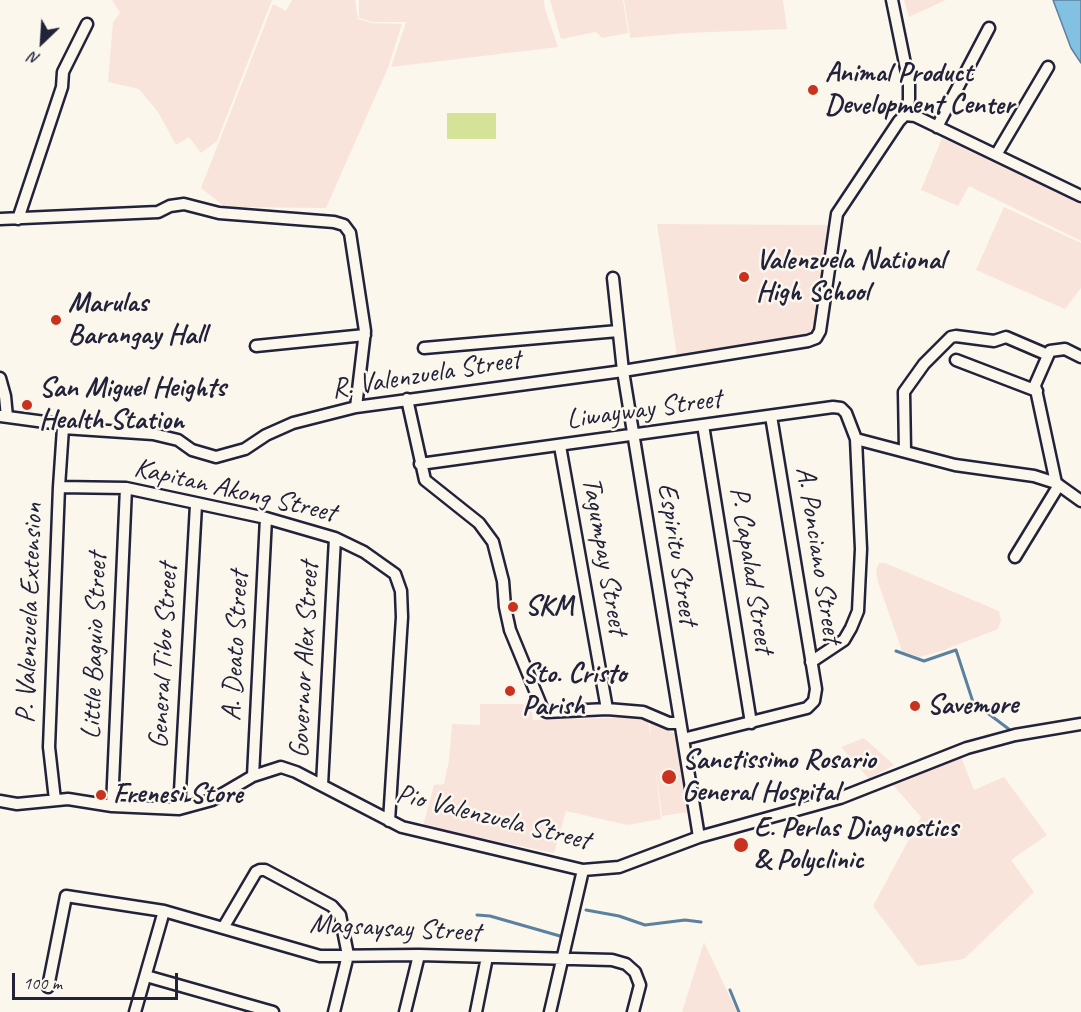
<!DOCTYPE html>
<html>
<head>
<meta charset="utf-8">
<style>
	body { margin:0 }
	#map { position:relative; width:1081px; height:1012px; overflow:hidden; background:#fbf7ec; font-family:Caveat,sans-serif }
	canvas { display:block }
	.north { position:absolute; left:12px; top:12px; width:60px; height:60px; -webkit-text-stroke:4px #fbf7ec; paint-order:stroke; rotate:205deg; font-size:16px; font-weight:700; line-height:24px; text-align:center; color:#22223b }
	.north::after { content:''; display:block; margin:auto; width:21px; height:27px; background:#22223b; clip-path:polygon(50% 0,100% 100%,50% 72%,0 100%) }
	.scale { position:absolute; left:12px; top:973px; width:166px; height:27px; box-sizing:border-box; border:3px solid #22223b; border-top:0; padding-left:8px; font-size:18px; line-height:21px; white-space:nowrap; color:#22223b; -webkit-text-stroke:4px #fbf7ec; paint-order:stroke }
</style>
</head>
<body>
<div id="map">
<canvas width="1081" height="1012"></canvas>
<div class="north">N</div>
<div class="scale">100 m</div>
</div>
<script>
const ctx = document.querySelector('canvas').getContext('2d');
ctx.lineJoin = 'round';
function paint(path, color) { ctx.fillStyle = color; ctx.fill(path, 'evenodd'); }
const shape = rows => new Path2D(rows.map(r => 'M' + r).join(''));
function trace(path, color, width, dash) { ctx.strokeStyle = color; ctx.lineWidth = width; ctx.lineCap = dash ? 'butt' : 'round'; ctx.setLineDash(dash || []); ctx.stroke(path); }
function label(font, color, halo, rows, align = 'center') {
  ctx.font = font + ' Caveat,sans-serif'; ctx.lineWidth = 5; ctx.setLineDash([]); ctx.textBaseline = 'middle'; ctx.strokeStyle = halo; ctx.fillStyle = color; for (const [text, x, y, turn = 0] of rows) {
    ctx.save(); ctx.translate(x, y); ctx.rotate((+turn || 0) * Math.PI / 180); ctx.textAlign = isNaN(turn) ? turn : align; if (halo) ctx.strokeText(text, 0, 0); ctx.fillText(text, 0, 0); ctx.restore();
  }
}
const built = shape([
	[112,0,272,0,217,141,201,153,189,137,176,145,158,112,139,89,108,82,113,22,120,13],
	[292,0,355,0,358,19,372,23,402,24,388,68,326,208,225,207,201,188,273,4,286,11],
	[359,0,544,0,545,9,558,47,391,67,406,22,372,22,359,18],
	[550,0,623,0,628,33,602,38,596,32,561,39],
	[624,0,783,0,787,29,687,33,630,38],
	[904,0,946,0,909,17],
	[942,138,1081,204,1081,241,969,186,958,206,921,190],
	[1004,207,1081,243,1081,288,1065,309,976,270],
	[657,224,831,225,816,328,811,335,804,339,677,356],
	[879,563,885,563,999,611,1001,621,998,629,944,650,920,657,902,651,878,582,876,570],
	[480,704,531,704,533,720,635,717,648,720,651,738,650,721,656,723,675,734,688,812,662,816,655,767,661,819,627,825,566,811,554,853,423,826,434,785,444,784,449,760,452,724,480,725],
	[864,738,894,765,869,779,841,747],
	[961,757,974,790,1004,777,1047,835,1011,860,1034,892,964,959,918,966,873,906,921,817,893,785],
	[704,942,737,1012,682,1012]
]);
const green = shape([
	[447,113,496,113,496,139,447,139]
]);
const water = shape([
	[1053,0,1081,0,1081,63,1071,48,1053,0]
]);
const stream = shape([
	[896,651,924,661,956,650,973,702,1010,730],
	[586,910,619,916,645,925,685,920,701,922],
	[477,915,490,916,560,936],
	[730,990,739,1012]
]);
const minor = shape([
	[892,0,909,83,909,100,905,115],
	[905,115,915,116,1081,196],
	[937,127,989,28],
	[996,155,1048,67],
	[0,219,158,212,170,206,184,204,219,213,334,222,344,225,350,233,365,331,356,407],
	[18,219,62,87,63,72,87,24],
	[613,278,623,371,699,837],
	[256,346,365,335],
	[424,348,618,331],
	[956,360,1037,391],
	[0,378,5,396,7,417],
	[407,399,425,480,479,523,493,542,503,581,505,607,510,630,543,710,547,712,607,709,643,712,669,723,680,723],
	[0,416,60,424,63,428,153,434,178,440,192,450,216,457,245,449,266,435,293,423,356,407,623,371,808,341,816,338,820,331,837,214,899,121,905,115],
	[703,425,751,723],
	[856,439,955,465,1034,476,1056,483,1081,501],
	[560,446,607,709],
	[905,451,904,392,924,364,951,337,956,336,994,341,1006,337,1048,355],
	[420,464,833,407,841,408,846,413,856,439,861,549,858,611,851,628,844,640,811,662],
	[1056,483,1035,385,1050,351,1065,349,1081,357],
	[59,487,126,488,266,518,335,538,364,552,395,574,401,591,402,617,389,821],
	[1015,557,1059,485],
	[683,739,807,708,814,701,816,689,771,416],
	[253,776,266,518],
	[322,785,335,538],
	[55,800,49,747,59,487,63,428],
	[0,801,17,804,68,799,112,806,179,809,212,800,253,776,281,767,296,772,402,827,583,870,619,867,699,837,840,798,967,748,1015,735,1081,724],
	[112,806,126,488],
	[179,809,196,505],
	[223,928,256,872,260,870,265,870,332,906,340,915,348,955,334,1012],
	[146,976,273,1012],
	[48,987,66,896,164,911,320,956,419,955,612,960,626,964,635,972,640,985,633,1012],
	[135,1012,164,911],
	[405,1012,419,955],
	[476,1012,487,957],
	[550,1012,583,870]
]);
const markers = [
	[813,90,6,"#c8321e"],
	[744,277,6,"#c8321e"],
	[56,320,6,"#c8321e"],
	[27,405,6,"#c8321e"],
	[513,607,6,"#c8321e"],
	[510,691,6,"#c8321e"],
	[915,706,6,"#c8321e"],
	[669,777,8,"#c8321e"],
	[101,795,6,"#c8321e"],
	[741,845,8,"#c8321e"]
];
const poiNames = [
	["Animal Product",825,74],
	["Development Center",825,106],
	["Valenzuela National",756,261],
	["High School",756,293],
	["Marulas",68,304],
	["Barangay Hall",68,336],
	["San Miguel Heights",39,389],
	["Health Station",39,421],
	["SKM",525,607],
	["Sto. Cristo",522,675],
	["Parish",522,707],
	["Savemore",927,706],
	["Sanctissimo Rosario",682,761],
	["General Hospital",682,793],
	["Frenesi Store",113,795],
	["E. Perlas Diagnostics",754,829],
	["& Polyclinic",754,861]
];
const streetNames = [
	["R. Valenzuela Street",426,375,-9],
	["Liwayway Street",644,410,-8],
	["Kapitan Akong Street",235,491,13],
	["Espiritu Street",677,554,81],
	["A. Ponciano Street",818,555,81],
	["Tagumpay Street",604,556,80],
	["P. Capalad Street",751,570,81],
	["P. Valenzuela Extension",30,613,-88],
	["Little Baguio Street",95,646,-88],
	["A. Deato Street",236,646,-87],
	["General Tibo Street",164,656,-87],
	["Governor Alex Street",305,660,-87],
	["Pio Valenzuela Street",493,818,14],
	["Magsaysay Street",395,929,3]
];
paint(built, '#f9e4dc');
paint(green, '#d4e397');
paint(water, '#83c1e3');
trace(water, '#5c81a0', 1.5);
trace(stream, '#5c81a0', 3);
trace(minor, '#22223b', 15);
trace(minor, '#fbf7ec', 10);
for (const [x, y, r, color] of markers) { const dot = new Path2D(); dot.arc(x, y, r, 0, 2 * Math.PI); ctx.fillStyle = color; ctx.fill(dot); trace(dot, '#fbf7ec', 2); }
label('bold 28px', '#22223b', '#fbf7ec', poiNames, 'left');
label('28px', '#22223b', '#fbf7ec', streetNames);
</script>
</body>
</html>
